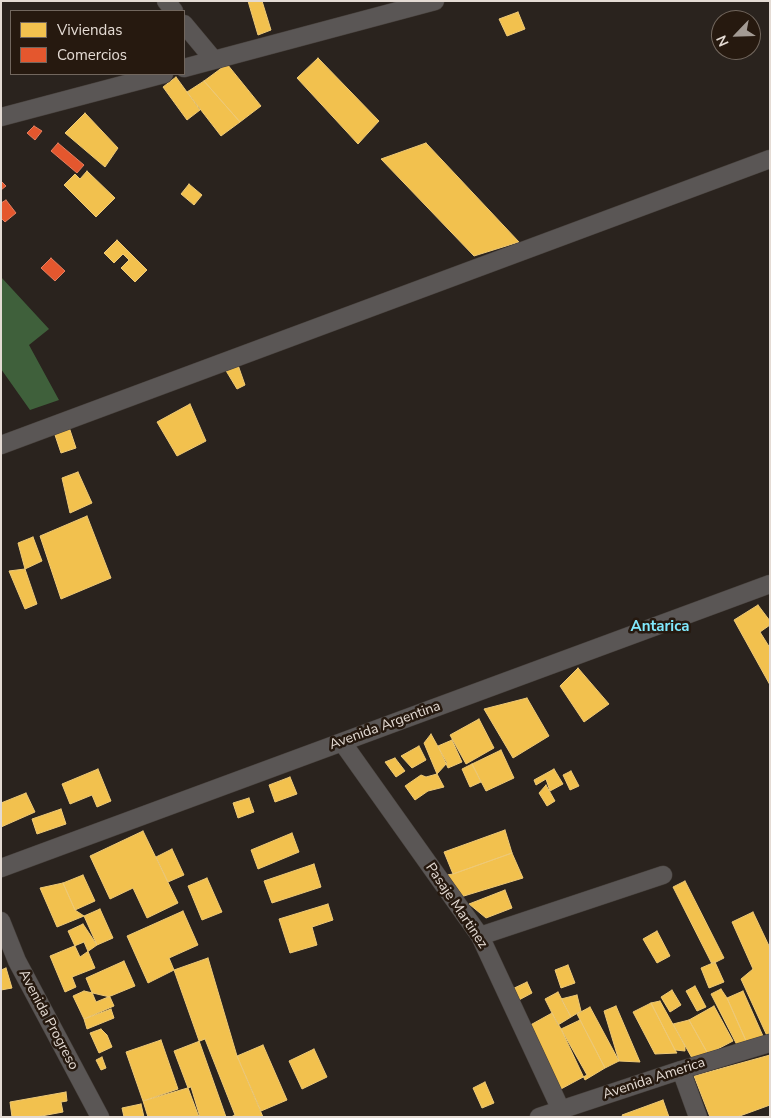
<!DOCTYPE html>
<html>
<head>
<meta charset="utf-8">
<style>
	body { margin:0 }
	#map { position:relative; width:771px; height:1118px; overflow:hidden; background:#2a231e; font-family:"Nunito Sans",sans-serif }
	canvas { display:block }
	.frame { position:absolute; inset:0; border:2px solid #e4dbd4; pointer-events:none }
	.legend { position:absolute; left:10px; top:10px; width:175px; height:65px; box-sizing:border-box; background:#26190f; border:1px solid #72675e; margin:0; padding:6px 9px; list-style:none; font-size:15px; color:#e4dbd4 }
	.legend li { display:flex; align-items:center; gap:10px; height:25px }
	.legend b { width:25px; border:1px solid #72675e }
	.north { position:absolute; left:711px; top:10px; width:50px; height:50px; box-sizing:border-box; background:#26190f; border:1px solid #72675e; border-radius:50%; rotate:246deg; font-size:14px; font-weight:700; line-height:20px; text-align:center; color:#e4dbd4 }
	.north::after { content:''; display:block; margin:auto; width:18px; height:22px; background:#a39b94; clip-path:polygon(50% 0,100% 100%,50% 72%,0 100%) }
</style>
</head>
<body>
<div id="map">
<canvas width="771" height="1118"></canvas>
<div class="frame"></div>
<ul class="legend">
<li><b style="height:14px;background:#f2c14e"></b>Viviendas</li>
<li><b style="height:14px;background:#e4572e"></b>Comercios</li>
</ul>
<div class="north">N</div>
</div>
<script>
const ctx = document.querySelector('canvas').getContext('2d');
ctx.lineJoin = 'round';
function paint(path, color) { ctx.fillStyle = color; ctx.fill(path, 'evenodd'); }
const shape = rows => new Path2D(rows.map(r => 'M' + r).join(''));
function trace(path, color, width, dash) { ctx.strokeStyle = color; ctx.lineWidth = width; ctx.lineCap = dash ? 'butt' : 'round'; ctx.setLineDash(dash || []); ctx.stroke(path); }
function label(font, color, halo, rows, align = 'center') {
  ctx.font = font + ' "Nunito Sans",sans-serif'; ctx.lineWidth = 5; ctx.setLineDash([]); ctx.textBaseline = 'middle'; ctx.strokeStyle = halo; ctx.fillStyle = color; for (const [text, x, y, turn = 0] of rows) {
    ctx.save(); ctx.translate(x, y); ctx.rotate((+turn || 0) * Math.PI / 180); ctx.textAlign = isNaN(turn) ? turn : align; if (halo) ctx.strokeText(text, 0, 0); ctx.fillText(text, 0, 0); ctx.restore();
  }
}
const forest = shape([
	[1,277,49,329,29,345,59,400,30,410,1,369]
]);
const homes = shape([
	[248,1,262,1,271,30,258,35,248,1],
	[518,12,525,29,507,36,499,19,518,12],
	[318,58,379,121,358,144,297,78,318,58],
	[227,64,261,106,240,122,204,81,227,64],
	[176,77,200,110,187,120,163,87,176,77],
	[204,81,240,122,221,136,187,92,204,81],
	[85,113,118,148,105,167,65,133,85,113],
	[426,143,519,242,474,256,381,159,426,143],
	[87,171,115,198,96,217,64,185,75,174,80,179,87,171],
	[189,184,202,195,194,205,181,194,189,184],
	[117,240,147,270,135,282,121,268,129,260,123,254,114,263,104,253,117,240],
	[238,365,245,385,237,389,225,369,238,365],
	[190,404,206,441,177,456,157,422,190,404],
	[68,424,76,448,61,453,53,429,68,424],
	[78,472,92,503,70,513,62,478,78,472],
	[87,516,111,578,61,599,40,536,87,516],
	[33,537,42,561,25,569,18,543,33,537],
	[25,569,37,604,25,609,9,571,25,569],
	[758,605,770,621,770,625,760,632,770,648,770,685,734,620,758,605],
	[578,668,609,704,584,722,560,686,578,668],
	[527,698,549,736,513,758,484,709,527,698],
	[479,719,494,748,466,764,450,735,479,719],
	[431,734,447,763,437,774,424,743,431,734],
	[452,740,462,762,448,768,438,746,452,740],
	[419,746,426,760,412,768,401,756,419,746],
	[501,750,514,778,486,791,472,764,501,750],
	[395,758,405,771,396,777,385,762,395,758],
	[472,764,481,782,470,787,462,769,472,764],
	[98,769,111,801,97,807,92,795,70,804,62,784,98,769],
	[554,769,563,784,550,791,546,779,536,785,534,780,554,769],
	[571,771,579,786,570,790,563,775,571,771],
	[437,774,444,787,428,791,415,800,405,786,421,775,426,777,437,774],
	[290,777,297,794,275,802,269,785,290,777],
	[546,785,555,801,547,806,539,793,546,785],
	[26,793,35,812,1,827,1,803,26,793],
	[249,798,254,812,238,818,233,803,249,798],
	[61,809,66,824,37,834,32,819,61,809],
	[505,830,512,853,453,874,444,852,505,830],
	[143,831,178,903,147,918,133,888,110,899,90,856,143,831],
	[292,833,299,852,258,869,251,850,292,833],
	[172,849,184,875,168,882,156,857,172,849],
	[512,853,523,878,454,899,447,875,453,874,512,853],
	[314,864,321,887,272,903,264,881,314,864],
	[83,875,95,901,75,910,63,883,83,875],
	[207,878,222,912,202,920,188,886,207,878],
	[685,881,724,958,712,964,673,887,685,881],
	[63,883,75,910,84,916,57,927,40,888,63,883],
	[505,890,512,908,486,918,469,904,505,890],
	[328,904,333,920,312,927,317,945,290,953,279,919,328,904],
	[100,909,113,938,97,945,84,916,100,909],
	[183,911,198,945,169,958,174,970,148,983,127,936,183,911],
	[753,912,770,948,770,1038,768,1038,741,979,753,969,732,922,753,912],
	[83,924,97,945,80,957,68,931,83,924],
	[657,931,670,956,657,963,643,939,657,931],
	[84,942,95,968,72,977,76,987,65,992,50,956,84,942],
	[208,958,237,1056,263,1117,226,1117,174,970,208,958],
	[124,961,135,986,96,1002,86,978,124,961],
	[715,962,724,982,709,988,701,968,715,962],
	[568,965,575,983,561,988,555,970,568,965],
	[6,968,12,988,1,990,1,970,6,968],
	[527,982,532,993,517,1001,508,991,527,982],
	[695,986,706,1007,697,1011,686,991,695,986],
	[721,989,727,998,747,1043,738,1047,711,994,721,989],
	[672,990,681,1005,670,1012,661,997,672,990],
	[84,991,110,997,114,1006,84,1019,73,996,84,991],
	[743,991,763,1036,747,1043,727,998,743,991],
	[558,992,571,1017,558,1025,545,999,558,992],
	[577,995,581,1011,571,1017,561,999,577,995],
	[660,1001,685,1046,685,1051,675,1050,651,1003,660,1001],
	[651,1003,675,1050,677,1053,655,1054,633,1012,651,1003],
	[616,1006,640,1062,619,1061,604,1011,616,1006],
	[714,1006,733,1041,708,1054,689,1020,714,1006],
	[590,1007,619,1061,605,1068,577,1014,590,1007],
	[111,1009,114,1018,87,1029,84,1019,111,1009],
	[552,1013,587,1075,559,1090,525,1028,552,1013],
	[580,1020,605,1068,585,1080,561,1029,580,1020],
	[689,1020,708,1054,692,1058,673,1024,689,1020],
	[101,1029,107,1035,112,1047,99,1053,90,1033,101,1029],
	[205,1039,235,1115,231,1117,199,1117,174,1051,205,1039],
	[161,1040,178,1089,143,1101,126,1052,161,1040],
	[263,1045,287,1100,261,1111,237,1056,263,1045],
	[314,1049,327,1077,302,1089,289,1061,314,1049],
	[770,1055,770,1105,737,1117,710,1117,694,1076,770,1055],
	[102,1057,106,1068,101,1070,96,1060,102,1057],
	[485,1082,494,1103,482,1108,473,1088,485,1082],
	[191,1087,200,1117,148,1117,143,1101,191,1087],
	[66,1092,67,1101,61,1102,63,1112,36,1117,12,1117,10,1102,66,1092],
	[663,1100,669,1117,623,1117,622,1115,663,1100],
	[141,1104,144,1117,124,1117,122,1108,141,1104]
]);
const shops = shape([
	[34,126,42,131,35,140,27,133,34,126],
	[58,143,84,165,77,173,51,151,58,143],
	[1,181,6,186,1,190,1,181],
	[6,200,16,213,5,222,1,218,1,203,6,200],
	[51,258,65,271,55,281,41,268,51,258]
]);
const minor = shape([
	[166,1,174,11],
	[184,24,214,60],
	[184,68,435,1],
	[1,117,164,74],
	[1,445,770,159],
	[342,742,480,936,561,1110],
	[1,868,770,584],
	[1,921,17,961,100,1117],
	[480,936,663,875],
	[681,1070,698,1117],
	[539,1117,681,1070,770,1043]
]);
const streetNames = [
	["Avenida Argentina",385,726,-20],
	["Pasaje Martinez",456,906,56],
	["Avenida Progreso",48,1020,62],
	["Avenida America",654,1079,-18]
];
const neighbourhoodNames = [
	["Antarica",660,627]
];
paint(forest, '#3f603b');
paint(homes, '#f2c14e');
trace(homes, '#eec976', 1);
paint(shops, '#e4572e');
trace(shops, '#e47f60', 1);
trace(minor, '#47403c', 19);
trace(minor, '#5a5655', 18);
label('14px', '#e4dbd4', '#26190f', streetNames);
label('bold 15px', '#80e8fc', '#26190f', neighbourhoodNames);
</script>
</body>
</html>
